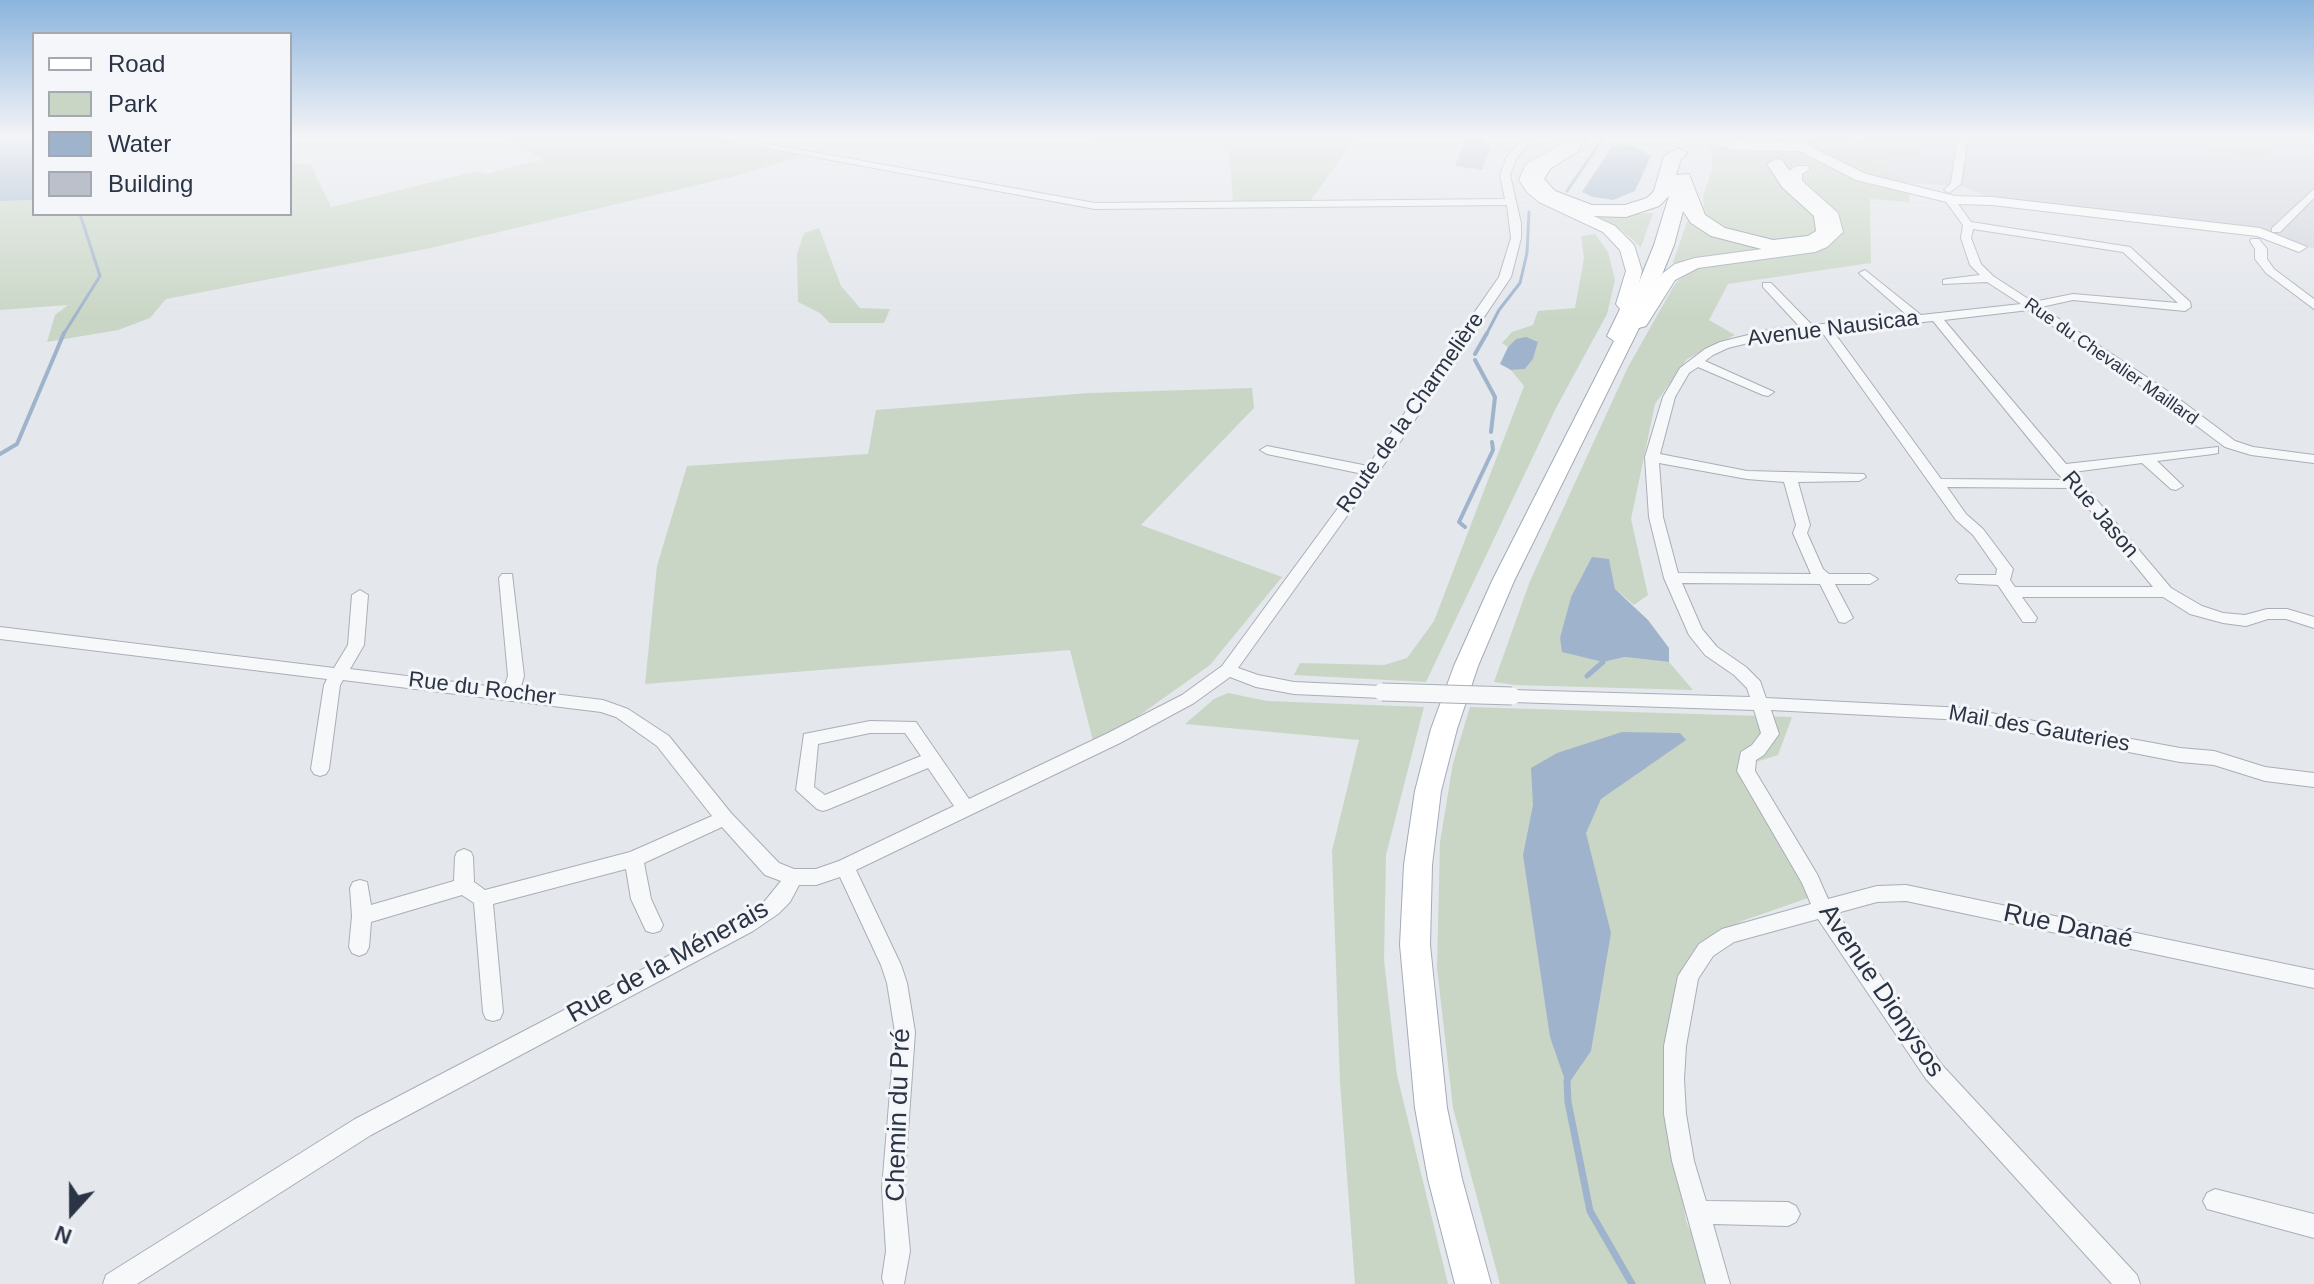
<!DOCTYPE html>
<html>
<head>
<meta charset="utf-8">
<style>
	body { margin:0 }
	#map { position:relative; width:2314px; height:1284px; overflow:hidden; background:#e4e7ec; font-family:Helvetica,sans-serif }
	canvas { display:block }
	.legend { position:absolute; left:32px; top:32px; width:260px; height:184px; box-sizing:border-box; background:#f4f6f9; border:2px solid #a4a8b1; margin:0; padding:10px 14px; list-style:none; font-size:24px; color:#2b3445 }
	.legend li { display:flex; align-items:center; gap:16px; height:40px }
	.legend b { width:40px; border:2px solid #a4a8b1 }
	.north { position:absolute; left:32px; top:1172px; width:80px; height:80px; -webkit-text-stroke:6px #f4f6f9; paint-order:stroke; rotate:201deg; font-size:22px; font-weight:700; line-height:32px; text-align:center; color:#2b3445 }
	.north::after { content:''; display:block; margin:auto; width:28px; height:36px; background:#2b3445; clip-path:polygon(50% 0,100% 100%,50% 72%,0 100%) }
</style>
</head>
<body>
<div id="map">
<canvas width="2314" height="1284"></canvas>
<ul class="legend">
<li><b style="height:10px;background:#fff"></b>Road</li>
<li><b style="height:22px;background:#c9d6c5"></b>Park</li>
<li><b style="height:22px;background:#9fb4cc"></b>Water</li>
<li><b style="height:22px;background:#bbc0ca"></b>Building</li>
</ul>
<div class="north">N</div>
</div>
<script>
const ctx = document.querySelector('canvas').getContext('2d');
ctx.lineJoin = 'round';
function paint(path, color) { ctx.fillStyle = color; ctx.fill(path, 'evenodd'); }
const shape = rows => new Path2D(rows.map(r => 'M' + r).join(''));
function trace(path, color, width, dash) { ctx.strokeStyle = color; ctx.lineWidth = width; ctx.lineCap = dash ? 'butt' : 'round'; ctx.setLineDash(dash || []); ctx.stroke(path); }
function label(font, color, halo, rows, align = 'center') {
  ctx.font = font + ' Helvetica,sans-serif'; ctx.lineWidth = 6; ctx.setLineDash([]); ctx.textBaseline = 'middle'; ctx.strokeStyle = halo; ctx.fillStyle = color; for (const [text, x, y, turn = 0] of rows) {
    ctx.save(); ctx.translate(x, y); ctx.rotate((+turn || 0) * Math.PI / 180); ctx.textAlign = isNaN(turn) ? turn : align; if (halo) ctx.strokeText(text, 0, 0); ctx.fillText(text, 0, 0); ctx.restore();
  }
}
const built = shape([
	[1893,137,2211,137,2217,150,2260,159,2283,137,2314,137,2314,249,2282,236,2257,231,1993,199,1961,186,1908,183,1875,160,1920,156]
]);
const green = shape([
	[513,137,703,137,801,156,740,175,431,248,166,299,150,318,118,330,47,342,55,315,68,305,0,310,0,201,34,200,34,214,290,214,290,162,311,165,331,207,477,171,486,174,543,159,507,141],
	[1094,137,1356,137,1311,200,1233,202,1229,149,1092,147],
	[1706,137,1848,137,1855,142,1872,137,1893,137,1922,156,1876,161,1908,183,1910,202,1870,199,1871,263,1728,284,1709,320,1735,335,1687,359,1655,404,1631,519,1648,595,1634,605,1615,589,1609,560,1571,597,1566,617,1603,662,1625,657,1669,662,1693,690,1515,685,1494,682,1530,581,1628,367,1675,284,1683,276,1673,262,1687,222,1704,206,1703,196,1712,170,1712,158],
	[2211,137,2283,137,2261,159,2217,150],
	[1653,213,1641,247,1619,228,1595,215],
	[819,228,841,286,860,308,890,309,884,323,830,323,820,313,798,302,797,254,804,233],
	[1595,234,1608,252,1615,280,1607,314,1556,408,1426,682,1294,675,1300,663,1384,665,1407,658,1434,621,1524,386,1511,370,1525,369,1533,359,1538,342,1516,339,1508,347,1502,343,1512,332,1533,325,1538,311,1575,308,1584,258,1581,236],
	[1252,388,1254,408,1141,525,1282,577,1210,665,1130,722,1093,741,1070,650,645,684,657,566,687,466,868,454,876,410,1089,393],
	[1228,693,1267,701,1424,707,1386,855,1384,960,1397,1075,1448,1284,1355,1284,1340,1082,1332,851,1359,740,1185,724,1214,699],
	[1470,707,1792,717,1778,755,1743,766,1808,898,1742,921,1692,952,1663,1070,1686,1221,1712,1284,1500,1284,1453,1108,1437,968,1440,842,1453,763]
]);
const water = shape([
	[0,137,34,137,34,200,0,201],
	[1623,144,1641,149,1651,156,1635,191,1613,200,1593,197,1582,192,1612,146],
	[1526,337,1538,342,1533,359,1525,369,1511,370,1500,364,1508,347,1516,339],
	[1592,557,1609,559,1615,589,1648,620,1669,648,1669,662,1625,657,1603,662,1562,652,1560,638,1571,597],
	[1622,732,1680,733,1686,740,1601,799,1586,833,1611,933,1591,1051,1567,1086,1550,1037,1523,855,1533,805,1531,768,1557,753]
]);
const streamFar3 = shape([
	[1567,191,1604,137],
	[63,335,100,276,80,214],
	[1486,335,1499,310,1520,283,1527,253,1529,212]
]);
const streamFar2 = shape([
	[1475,354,1487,333],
	[1475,360,1495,397,1491,432],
	[0,454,17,444,64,333],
	[1465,527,1459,522,1493,450,1492,442]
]);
const streamFar1 = shape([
	[1587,676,1603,662,1603,658]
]);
const stream = shape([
	[1567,1081,1568,1102,1590,1211,1632,1284]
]);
const building = shape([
	[1466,137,1479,137,1490,148,1482,170,1455,166]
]);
const street = shape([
	[707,137,730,137,1095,203,1505,199,1500,175,1506,158,1524,137,1534,137,1516,159,1510,175,1521,223,1521,238,1511,277,1400,442,1238,668,1258,675,1294,682,1382,686,1388,688,1390,692,1388,696,1382,698,1294,694,1256,687,1230,677,1194,703,1120,743,856,870,901,965,907,983,915,1032,904,1188,910,1251,904,1284,884,1284,882,1278,886,1251,882,1188,895,1032,887,983,881,965,840,877,816,885,799,885,790,902,778,914,753,931,371,1135,137,1284,103,1284,106,1275,355,1119,739,919,764,902,781,881,765,875,722,827,644,863,651,899,663,925,660,931,653,933,646,931,631,899,626,869,493,904,503,1012,500,1019,493,1021,486,1019,483,1012,474,903,462,895,371,922,369,947,366,953,359,956,352,953,349,947,352,916,350,888,353,882,360,880,367,882,371,905,454,881,455,857,457,852,464,849,471,852,473,857,474,882,485,890,630,852,712,816,657,746,616,717,601,712,343,680,340,685,329,769,326,774,320,776,314,774,311,769,324,685,327,679,0,639,0,627,334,668,348,645,352,595,360,590,368,595,364,645,350,669,504,688,508,676,499,578,502,574,512,574,524,676,520,690,603,700,628,709,669,736,731,813,779,863,794,869,816,869,839,861,954,806,928,768,829,809,823,811,817,809,796,790,804,734,870,721,916,722,969,799,1108,733,1182,695,1222,666,1363,474,1267,454,1260,450,1267,446,1368,466,1499,277,1511,238,1507,205,1095,209,707,137],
	[870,733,905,733,921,756,825,795,814,787,818,744,870,733],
	[1958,137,1968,137,1961,184,1949,193,1944,190,1951,183,1958,137],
	[2314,189,2314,198,2280,232,2272,232,2272,228,2314,189],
	[1945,197,1953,197,1971,222,2130,247,2190,302,2191,307,2185,311,2073,300,2041,307,2175,396,2235,441,2253,447,2314,455,2314,463,2251,455,2225,447,2165,402,2029,310,1944,320,2066,464,2218,447,2218,453,2213,454,2157,461,2183,486,2176,490,2171,489,2142,463,2073,472,2171,588,2202,606,2223,613,2245,615,2267,609,2287,609,2314,617,2314,628,2286,619,2268,619,2246,626,2223,623,2190,614,2163,597,2022,597,2037,618,2035,622,2023,622,1998,585,1959,583,1956,579,1959,575,1996,575,1997,569,1973,535,1956,520,1822,332,1772,337,1728,348,1713,355,1705,361,1774,392,1768,396,1763,395,1698,367,1689,373,1675,397,1660,454,1747,471,1864,474,1866,477,1859,481,1798,482,1810,525,1807,533,1823,569,1829,574,1870,574,1878,579,1870,584,1835,584,1853,618,1845,623,1839,622,1820,584,1682,583,1702,629,1717,647,1746,667,1760,681,1766,698,1964,708,2180,748,2214,751,2265,767,2314,773,2314,787,2265,781,2214,765,2180,762,1964,720,1771,710,1779,734,1764,755,1756,760,1755,771,1817,874,1828,899,1877,886,1906,885,2314,970,2314,988,1906,901,1877,902,1837,913,1942,1065,2137,1275,2140,1284,2112,1284,1926,1079,1818,919,1734,942,1713,956,1698,979,1686,1046,1684,1079,1686,1114,1694,1161,1706,1201,1788,1202,1796,1206,1800,1214,1796,1222,1788,1226,1713,1224,1730,1284,1706,1284,1672,1161,1664,1114,1664,1046,1678,976,1699,944,1722,929,1811,904,1802,883,1737,771,1741,752,1752,745,1761,733,1754,710,1512,702,1506,700,1504,696,1506,692,1512,690,1750,697,1747,688,1734,675,1705,655,1689,635,1664,578,1649,517,1645,457,1663,397,1680,368,1705,349,1720,342,1772,329,1800,327,1763,287,1763,283,1771,283,1812,325,1908,316,1861,275,1859,273,1865,270,1921,315,2021,304,1987,282,1943,284,1943,280,1947,279,1980,275,1970,265,1961,238,1963,225,1944,199,1945,197],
	[1973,229,2123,252,2178,303,2073,294,2033,302,1993,276,1981,264,1971,238,1973,229],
	[1933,321,2056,472,2064,480,1941,479,1833,331,1933,321],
	[1659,463,1747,479,1784,482,1796,525,1793,533,1811,574,1678,573,1663,517,1659,463],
	[1947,487,2072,488,2153,587,2015,587,2010,580,2013,569,1983,529,1966,514,1947,487],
	[2251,239,2259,239,2267,249,2267,259,2274,269,2314,299,2314,309,2266,273,2255,259,2255,249,2250,241,2251,239],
	[2215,1189,2314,1214,2314,1238,2207,1209,2203,1201,2207,1193,2215,1189]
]);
const secondary = shape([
	[1684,137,1803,143,1866,174,1955,196,1992,197,2260,228,2307,247,2299,252,2257,236,1992,205,1955,204,1856,180,1800,151,1735,150,1684,137]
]);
const primary = shape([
	[1563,143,1568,144,1568,150,1538,169,1535,180,1551,196,1615,226,1634,245,1642,271,1634,304,1638,309,1633,318,1663,273,1675,264,1695,258,1807,243,1827,231,1824,218,1786,182,1787,172,1797,166,1807,166,1810,169,1802,174,1802,181,1838,213,1843,232,1827,247,1815,252,1698,268,1675,280,1646,326,1639,328,1514,581,1478,666,1457,729,1441,791,1432,865,1430,945,1447,1108,1462,1179,1491,1284,1455,1284,1428,1179,1415,1108,1400,945,1404,865,1415,791,1431,729,1454,666,1492,581,1614,341,1607,336,1620,309,1616,304,1626,271,1620,250,1603,232,1539,202,1527,192,1519,180,1526,164,1563,143]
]);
const highway = shape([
	[1570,137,1587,137,1577,152,1551,168,1544,179,1555,191,1592,205,1625,205,1647,198,1654,191,1664,156,1678,148,1687,153,1681,159,1676,175,1689,174,1705,215,1725,228,1773,240,1808,236,1816,231,1814,216,1782,187,1767,164,1776,159,1782,160,1798,183,1829,210,1835,224,1834,233,1820,245,1773,252,1711,236,1691,223,1683,211,1674,245,1642,324,1639,328,1625,328,1622,324,1654,245,1669,196,1659,206,1626,217,1590,216,1543,199,1526,180,1538,161,1565,144,1570,137],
	[1781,137,1801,137,1812,147,1803,152,1797,151,1781,137]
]);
const streetBridge = shape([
	[1382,692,1512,696]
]);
const farStreetnames = [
	["Rue du Chevalier Maillard",2111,362,35]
];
const streetNames = [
	["Avenue Nausicaa",1833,329,-7],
	["Route de la Charmelière",1411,413,-55],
	["Rue Jason",2100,515,50],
	["Rue du Rocher",482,689,7],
	["Mail des Gauteries",2039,729,10]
];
const nearStreetnames = [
	["Rue Danaé",2068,927,12],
	["Rue de la Ménerais",668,962,-29],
	["Avenue Dionysos",1881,991,56],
	["Chemin du Pré",899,1115,-88]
];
paint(built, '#d2d6de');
paint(green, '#c9d6c5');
paint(water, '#9fb4cc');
trace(streamFar3, '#9fb4cc', 3);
trace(streamFar2, '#9fb4cc', 4);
trace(streamFar1, '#9fb4cc', 5);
trace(stream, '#9fb4cc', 7);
paint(building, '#bbc0ca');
trace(street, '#a9aeb7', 2);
trace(secondary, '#a9aeb7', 2);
trace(primary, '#a3abb8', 2);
trace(highway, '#8b94a3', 2);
paint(street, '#f7f8fa');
paint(secondary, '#fff');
paint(primary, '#fff');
paint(highway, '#fff');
trace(streetBridge, '#a9aeb7', 19, []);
trace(streetBridge, '#f7f8fa', 17);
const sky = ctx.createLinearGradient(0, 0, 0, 317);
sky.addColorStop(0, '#8bb4dd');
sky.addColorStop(0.43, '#f3f4f6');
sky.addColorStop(1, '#f3f4f600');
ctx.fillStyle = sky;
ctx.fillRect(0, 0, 2314, 317);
label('18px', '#2b3445', '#f4f6f9', farStreetnames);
label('22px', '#2b3445', '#f4f6f9', streetNames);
label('26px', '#2b3445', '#f4f6f9', nearStreetnames);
</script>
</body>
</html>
